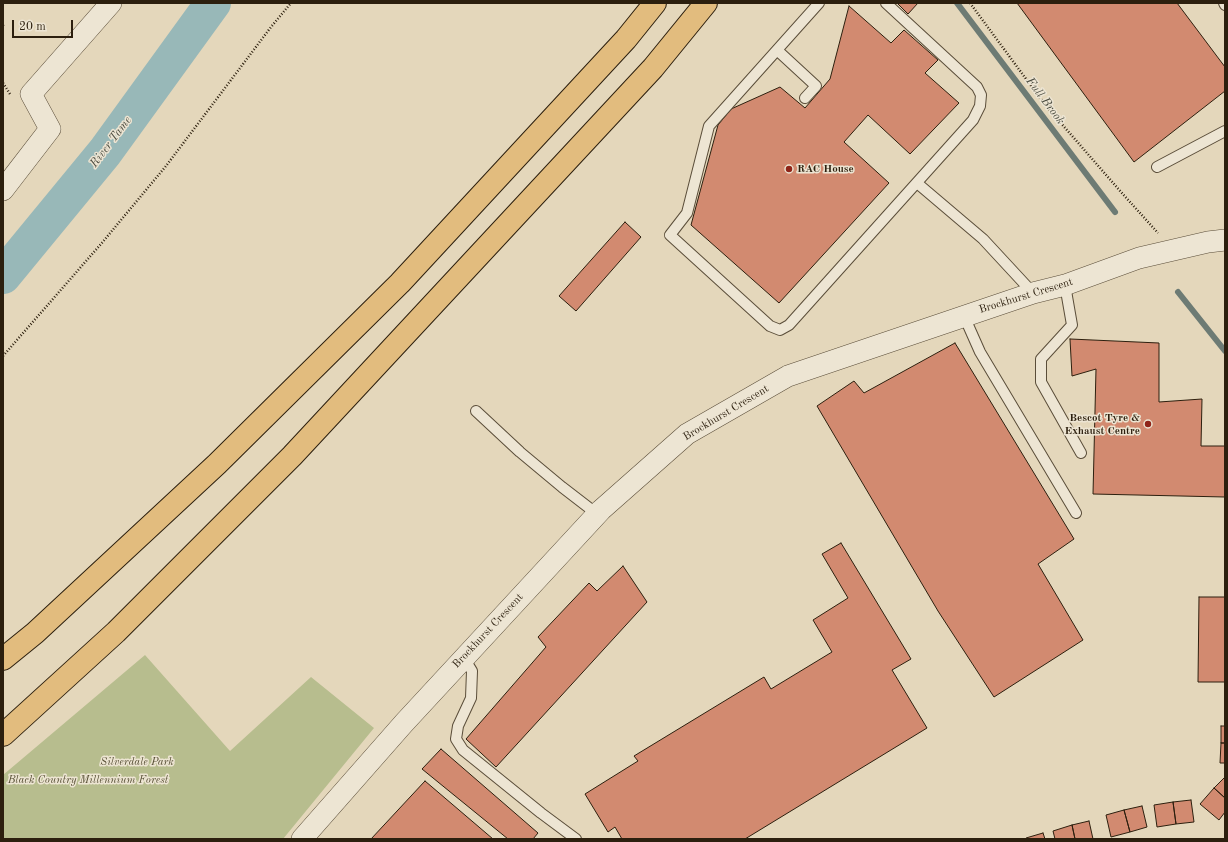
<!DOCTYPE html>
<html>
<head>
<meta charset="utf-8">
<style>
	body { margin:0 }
	#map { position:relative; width:1228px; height:842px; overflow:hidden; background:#e4d7bb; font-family:"Old Standard TT",serif }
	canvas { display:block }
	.frame { position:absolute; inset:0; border:4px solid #2c1f0e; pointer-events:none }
	.scale { position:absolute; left:12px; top:20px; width:61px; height:18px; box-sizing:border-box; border:2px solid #2c1f0e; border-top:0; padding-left:5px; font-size:12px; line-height:14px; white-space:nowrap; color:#2c1f0e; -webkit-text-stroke:3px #ede5d3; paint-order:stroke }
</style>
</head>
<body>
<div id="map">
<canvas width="1228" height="842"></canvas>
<div class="frame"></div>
<div class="scale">20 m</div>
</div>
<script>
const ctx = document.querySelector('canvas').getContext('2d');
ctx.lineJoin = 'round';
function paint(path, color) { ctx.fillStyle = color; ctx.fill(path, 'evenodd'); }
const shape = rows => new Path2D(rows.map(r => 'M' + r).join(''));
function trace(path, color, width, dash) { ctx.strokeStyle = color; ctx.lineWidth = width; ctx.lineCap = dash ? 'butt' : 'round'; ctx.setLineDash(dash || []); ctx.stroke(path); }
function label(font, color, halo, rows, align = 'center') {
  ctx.font = font + ' "Old Standard TT",serif'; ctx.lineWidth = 3; ctx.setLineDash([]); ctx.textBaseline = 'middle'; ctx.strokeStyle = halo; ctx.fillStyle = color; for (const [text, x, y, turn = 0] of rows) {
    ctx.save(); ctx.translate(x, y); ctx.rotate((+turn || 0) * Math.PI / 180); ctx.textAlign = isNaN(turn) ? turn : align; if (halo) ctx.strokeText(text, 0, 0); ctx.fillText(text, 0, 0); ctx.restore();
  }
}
const green = shape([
	[145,655,230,751,311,677,374,728,283,839,3,839,3,775]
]);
const stream = shape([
	[957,3,1115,212],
	[1178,292,1225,351]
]);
const river = shape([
	[3,276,105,152,213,3]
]);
const building = shape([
	[897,3,918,3,908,14,897,3],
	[1017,3,1177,3,1225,67,1225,91,1134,162,1017,3],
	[849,6,891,43,904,30,938,60,925,73,959,103,910,154,868,115,844,142,889,183,779,303,691,225,718,125,731,109,780,87,805,108,830,79,849,6],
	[625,222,641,237,576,311,559,296,625,222],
	[1070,339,1159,343,1159,402,1202,399,1201,446,1225,446,1225,497,1093,494,1096,369,1072,376,1070,339],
	[955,343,1074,539,1038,564,1083,640,994,697,938,611,817,406,854,381,864,393,955,343],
	[841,543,911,659,892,670,927,728,745,839,622,839,615,827,608,832,585,794,638,761,634,756,764,677,771,689,832,652,813,620,848,598,822,554,841,543],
	[623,566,647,602,496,767,466,739,546,647,538,637,589,583,597,591,623,566],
	[1199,597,1225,597,1225,682,1198,682,1199,597],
	[1221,726,1225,726,1225,743,1221,743,1221,726],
	[1221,743,1225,743,1225,763,1220,763,1221,743],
	[441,749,538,833,533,839,508,839,422,769,441,749],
	[1225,777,1225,798,1214,788,1225,777],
	[425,781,493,839,371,839,425,781],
	[1214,788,1225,798,1225,812,1219,820,1200,804,1214,788],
	[1191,800,1194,822,1176,824,1173,802,1191,800],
	[1173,802,1176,824,1157,827,1154,805,1173,802],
	[1142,806,1147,827,1130,832,1124,810,1142,806],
	[1124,810,1130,832,1111,837,1106,815,1124,810],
	[1089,821,1093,839,1075,839,1072,825,1089,821],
	[1072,825,1075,839,1055,839,1053,831,1072,825],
	[1043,833,1045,839,1027,839,1026,838,1043,833]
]);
const path = shape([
	[970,3,1046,106,1121,192,1158,233],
	[3,25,5,23],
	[3,83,10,94],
	[3,356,101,244,166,166,271,27,291,3]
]);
const service = shape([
	[819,3,709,126,687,213,670,235,770,326,780,330,789,325,973,120,980,106,981,95,977,87,886,3],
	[1224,3,1225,5],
	[777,50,816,86,805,98],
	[1157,167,1225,131],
	[917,183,983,239,1033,293],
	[1065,285,1072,325,1041,359,1041,382,1081,453],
	[964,316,980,352,1076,513],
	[476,411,520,452,562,487,597,514],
	[464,658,472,671,471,698,458,726,456,739,463,750,541,813,576,839]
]);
const minor = shape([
	[3,190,50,129,31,94,111,3],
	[302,839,404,723,601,510,687,434,788,376,1033,293,1065,285,1139,258,1208,242,1225,240]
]);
const motorway = shape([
	[3,659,35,633,217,464,400,283,626,39,655,3],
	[3,735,116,632,292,456,653,68,706,3]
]);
const markers = [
	[789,169,4,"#8f2418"],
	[1148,424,4,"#8f2418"]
];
const poiNames = [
	["RAC House",797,169],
	["Bescot Tyre &",1140,418,"right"],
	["Exhaust Centre",1140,431,"right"]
];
const streetNames = [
	["Brockhurst Crescent",1026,296,-17],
	["Brockhurst Crescent",726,413,-31],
	["Brockhurst Crescent",488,631,-47]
];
const parkNames = [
	["Silverdale Park",137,762],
	["Black Country Millennium Forest",88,780]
];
const waterNames = [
	["Full Brook",1045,101,53],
	["River Tame",111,142,-53]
];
paint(green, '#b7bd8e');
trace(stream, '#6d7b74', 6);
trace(river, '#98b8b8', 36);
paint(building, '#d28a70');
trace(building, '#2c1f0e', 1);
trace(service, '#5a4d39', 12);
trace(minor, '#5a4d39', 22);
trace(motorway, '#2c1f0e', 24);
trace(path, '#2c1f0e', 2.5, [1, 2]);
trace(service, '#ede5d3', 10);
trace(minor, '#ede5d3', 21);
trace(motorway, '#e2bc7e', 22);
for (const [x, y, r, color] of markers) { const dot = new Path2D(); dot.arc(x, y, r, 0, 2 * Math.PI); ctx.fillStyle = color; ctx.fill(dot); trace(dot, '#ede5d3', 1.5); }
label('bold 11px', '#2c1f0e', '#ede5d3', poiNames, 'left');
label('11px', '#2c1f0e', '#ede5d3', streetNames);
label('italic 11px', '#564e34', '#ede5d3', parkNames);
label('italic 12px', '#4c4d41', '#ede5d3', waterNames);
</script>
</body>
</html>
